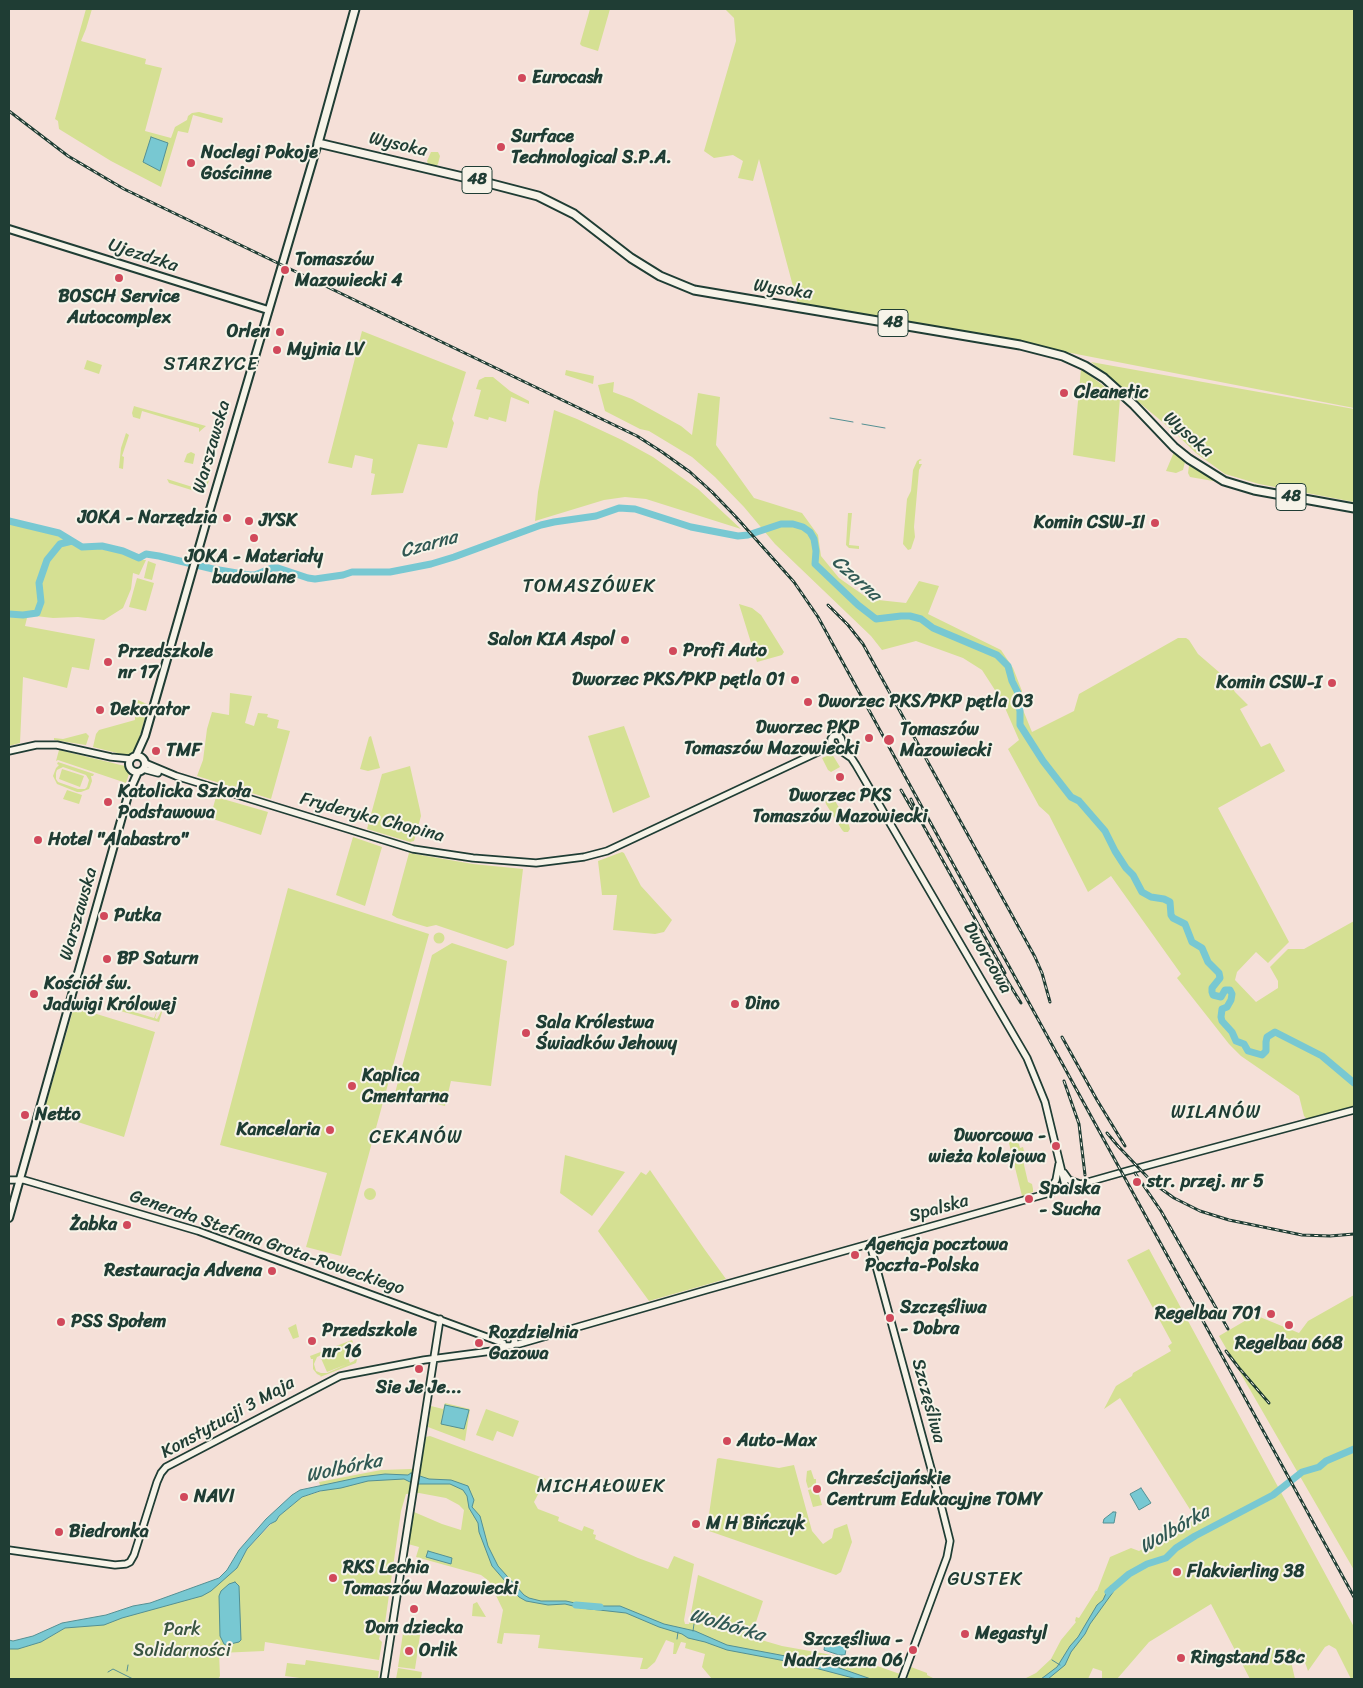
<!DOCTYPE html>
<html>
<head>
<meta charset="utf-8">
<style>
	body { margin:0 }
	#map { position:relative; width:1363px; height:1688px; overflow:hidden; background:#f5e0d8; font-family:Sriracha,sans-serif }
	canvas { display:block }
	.frame { position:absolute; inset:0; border:10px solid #1f3d34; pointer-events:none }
</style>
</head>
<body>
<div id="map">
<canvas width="1363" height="1688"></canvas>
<div class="frame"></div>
</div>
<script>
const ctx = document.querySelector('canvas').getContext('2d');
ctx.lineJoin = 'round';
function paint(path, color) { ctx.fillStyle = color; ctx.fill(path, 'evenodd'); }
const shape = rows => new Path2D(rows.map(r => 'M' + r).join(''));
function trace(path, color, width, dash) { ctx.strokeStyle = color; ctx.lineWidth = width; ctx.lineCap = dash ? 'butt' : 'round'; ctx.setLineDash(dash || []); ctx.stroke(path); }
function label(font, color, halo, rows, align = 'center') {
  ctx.font = font + ' Sriracha,sans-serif'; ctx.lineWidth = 4; ctx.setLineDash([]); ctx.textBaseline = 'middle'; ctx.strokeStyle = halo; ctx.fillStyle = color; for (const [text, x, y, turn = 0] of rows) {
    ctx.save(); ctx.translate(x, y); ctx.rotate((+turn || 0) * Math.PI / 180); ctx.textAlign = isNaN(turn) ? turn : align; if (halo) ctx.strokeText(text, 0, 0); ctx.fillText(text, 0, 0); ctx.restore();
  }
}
const green = shape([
	[86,9,92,9,86,29,81,41,146,59,145,64,162,68,145,131,171,138,175,127,187,120,188,116,192,113,199,112,223,118,222,123,193,115,188,133,178,131,161,187,111,161,59,129,58,121,55,119],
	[590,9,610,9,598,51,582,46,580,44],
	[725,9,1354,9,1354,408,1066,352,798,305,759,159,753,181,738,178,743,161,733,155,714,158,704,151,736,41,734,18],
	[431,152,438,152,440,156,438,164,435,167,430,167,428,164,427,161],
	[362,331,466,372,452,419,454,423,447,448,418,444,403,493,371,495,375,474,371,473,373,459,355,455,352,468,328,463],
	[87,360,102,365,99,374,84,369],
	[1091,362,1354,409,1354,502,1259,484,1225,474,1196,453,1172,430],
	[1081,369,1120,398,1115,462,1073,455],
	[566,370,594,376,593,384,565,375],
	[485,377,493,377,510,391,529,401,529,404,511,397,506,422,489,417,488,420,474,416,481,390,476,389,479,380],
	[614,382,613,392,632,399,681,426,692,435,698,393,720,397,716,445,754,498,802,513,818,535,821,556,839,578,869,599,906,603,919,581,939,586,928,614,1001,650,1013,668,1022,691,1021,705,1032,732,1074,711,1079,694,1178,638,1186,638,1189,640,1198,654,1227,679,1235,692,1248,705,1240,709,1261,747,1270,743,1285,771,1218,808,1289,942,1268,963,1256,952,1237,972,1235,980,1256,1002,1278,988,1278,981,1270,967,1288,949,1304,949,1354,921,1354,1106,1307,1119,1304,1116,1299,1096,1241,1056,1229,1044,1177,978,1181,974,1111,876,1088,892,1049,815,1039,806,1008,749,1019,740,1002,701,982,670,963,658,916,641,882,650,871,636,775,544,744,507,715,477,692,457,649,431,640,429,605,411,598,385],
	[134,406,137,407,206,426,199,432,199,428,142,411,140,419,133,417,132,413],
	[554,410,577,419,622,440,653,457,698,489,741,529,646,499,625,497,604,500,535,521,538,492],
	[126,433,129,435,122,456,124,457,123,469,119,468,121,448],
	[191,452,195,454,193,464,184,462,187,454],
	[1174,452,1185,462,1183,470,1176,473,1166,471],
	[920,459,922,460,919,461,919,464,922,464,919,470,914,527,915,537,911,549,908,550,903,544,907,499,911,491,913,470,917,461],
	[1191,464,1209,477,1219,482,1190,477,1188,473,1189,466],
	[167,479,202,490,204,480,209,480,207,487,204,486,201,493,169,483],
	[848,513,852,513,849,545,859,546,859,549,849,548,846,545],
	[9,522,50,532,84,550,94,548,123,553,139,560,146,560,139,575,133,573,131,589,123,608,104,620,78,617,53,618,9,613],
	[148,561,156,564,152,580,144,578],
	[137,578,154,583,146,611,129,607],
	[739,604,752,608,761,615,784,652,782,655,757,662],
	[9,617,27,618,25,626,95,639,89,670,72,667,67,688,23,677,20,743,9,746],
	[230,693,252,696,245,723,254,726,258,713,268,714,267,717,279,720,277,728,290,731,271,799,197,776,203,760,207,729,212,712,229,715],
	[138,700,149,705,146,712,133,715,134,706],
	[146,714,135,753,129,756,93,747,96,734,99,730,135,720,135,716],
	[624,726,650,797,613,813,588,736],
	[86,733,89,736,86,745,54,740,54,738,63,739],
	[371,736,380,768,368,771,360,769,369,737],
	[59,750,125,766,129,774,126,783,58,760,56,761],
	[832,754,840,767,831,772,828,770,822,758],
	[58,762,94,774,93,776,91,776,92,781,89,789,81,792,77,792,57,784,53,776,56,768,59,765,57,764],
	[63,767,86,775,89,780,87,787,85,789,78,789,58,782,56,779,56,773,57,770],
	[410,766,420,810,421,816,414,841,410,842,367,829,382,774],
	[62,769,84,776,80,787,59,779],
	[67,790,82,795,79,804,63,799],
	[216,797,268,812,261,835,210,818],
	[828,797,831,797,834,799,849,825,850,829,848,832,844,832,842,830,826,804,825,800],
	[353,837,382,847,365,906,336,895],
	[622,852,624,853,641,886,672,920,664,932,655,934,613,930,617,895,602,895,598,861],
	[409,853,473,864,523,869,514,945,507,949,436,925,427,927,397,918,392,915],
	[288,888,429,934,341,1256,306,1247,327,1173,220,1145],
	'433.5 938a5.5 5.5 0 1 1 11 0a5.5 5.5 0 1 1-11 0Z',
	[452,943,507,961,491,1086,451,1081,445,1106,395,1093,432,955],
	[152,1002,156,1003,158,1006,158,1008,155,1018,157,1019,164,1006,159,1022,117,1010,121,1008,154,1018,158,1008,155,1007,156,1004],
	[74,1007,155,1032,124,1137,44,1111],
	[1017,1138,1020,1148,1023,1147,1024,1151,1021,1152,1028,1182,1032,1184,1033,1189,1033,1192,1022,1196,1008,1139],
	[565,1155,625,1172,592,1216,560,1193],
	[650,1170,705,1250,726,1279,649,1301,598,1231,641,1172,646,1175],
	'364 1194a6 6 0 1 1 12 0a6 6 0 1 1-12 0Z',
	[1149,1249,1354,1627,1354,1679,1351,1679,1336,1649,1329,1645,1325,1647,1308,1671,1300,1648,1290,1657,1295,1679,1250,1679,1211,1604,1149,1642,1117,1679,1102,1679,1102,1671,1093,1668,1088,1679,1024,1679,1036,1673,1051,1659,1061,1640,1076,1622,1075,1621,1076,1617,1079,1618,1096,1591,1097,1591,1110,1557,1131,1548,1139,1551,1196,1519,1120,1398,1104,1409,1116,1386,1132,1376,1133,1373,1171,1351,1168,1346,1172,1343,1127,1260],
	[1354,1295,1354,1570,1219,1336,1255,1315,1299,1333,1308,1321],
	[296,1324,299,1337,293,1339,288,1328],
	[352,1340,353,1342,351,1344,356,1347,359,1353,356,1363,320,1377,321,1376,317,1374,313,1369,313,1359,311,1359,310,1356],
	[346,1345,351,1346,355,1350,357,1355,354,1361,327,1373,321,1373,316,1371,314,1364,317,1357],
	[344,1347,350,1363,327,1372,320,1356],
	[445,1403,470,1409,465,1441,428,1427,431,1406,443,1409],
	[486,1409,519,1421,513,1437,497,1431,493,1441,476,1435],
	[430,1436,546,1479,534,1502,538,1509,559,1517,558,1521,582,1531,584,1526,594,1530,593,1534,596,1535,595,1539,638,1558,668,1569,674,1556,694,1564,684,1620,685,1624,689,1624,698,1575,763,1601,751,1637,782,1646,860,1660,900,1674,898,1679,722,1679,717,1678,716,1679,712,1679,702,1667,705,1654,685,1648,686,1643,681,1642,676,1654,673,1654,674,1643,666,1640,655,1662,647,1669,640,1669,643,1658,538,1648,540,1635,504,1633,502,1644,497,1643,503,1610,489,1581,481,1575,416,1557,419,1547,408,1544,414,1512,442,1524,461,1530,464,1510,459,1505,446,1498,419,1493,406,1494,401,1511,384,1630,380,1631,380,1635,379,1639,382,1642,379,1660,265,1642,264,1651,219,1653,220,1676,218,1679,9,1679,9,1649,23,1647,41,1642,65,1628,193,1598,237,1568,247,1549,279,1516,302,1497,322,1491,319,1482,381,1470,411,1469,421,1467,426,1437],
	[719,1458,779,1468,794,1465,812,1531,823,1544,832,1538,834,1529,847,1524,852,1542,841,1572,836,1575,709,1531,707,1528,717,1459],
	[811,1470,814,1479,816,1479,816,1485,808,1488,806,1481,807,1471],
	[817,1488,822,1505,813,1507,808,1490],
	[477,1602,486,1617,472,1616,473,1604],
	[403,1633,420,1635,415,1669,398,1667],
	[306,1660,379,1671,378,1679,300,1679,300,1678,285,1676,287,1663,305,1665],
	[911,1667,927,1673,927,1675,933,1678,933,1679,907,1679],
	[398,1668,422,1672,421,1679,396,1679]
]);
const water = shape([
	[151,137,168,143,160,171,143,162,151,137],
	[445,1405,469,1410,464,1429,441,1424,445,1405],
	[411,1473,429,1479,451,1480,468,1486,474,1500,472,1507,480,1516,488,1546,498,1566,524,1595,529,1598,541,1601,566,1601,588,1606,620,1606,664,1624,695,1631,727,1645,828,1664,871,1679,857,1679,796,1663,727,1650,705,1642,688,1638,682,1634,659,1627,626,1613,581,1608,565,1604,548,1605,526,1601,519,1597,492,1566,479,1532,478,1523,469,1508,467,1496,463,1490,450,1484,419,1484,410,1482,404,1479,368,1481,341,1488,320,1491,302,1497,279,1516,276,1521,270,1524,247,1549,237,1568,211,1591,202,1596,122,1618,104,1625,65,1628,41,1642,18,1649,9,1649,9,1640,13,1641,33,1636,62,1623,106,1615,133,1606,150,1603,219,1578,227,1570,239,1550,266,1519,292,1495,300,1490,361,1477,385,1474,408,1475,411,1473],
	[1141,1488,1151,1503,1139,1510,1130,1494,1141,1488],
	[1113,1512,1116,1512,1114,1523,1103,1523,1104,1519,1113,1512],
	[428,1551,452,1558,451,1564,426,1557,428,1551],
	[235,1582,239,1586,241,1640,239,1642,226,1645,224,1644,220,1636,219,1596,221,1591,229,1584,235,1582],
	[1111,1586,1116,1588,1090,1624,1085,1634,1071,1652,1065,1665,1048,1679,1041,1679,1057,1667,1070,1646,1078,1637,1097,1605,1103,1600,1108,1589,1111,1586],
	[830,1637,847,1644,845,1655,839,1655,824,1650,825,1642,830,1637]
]);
const stream = shape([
	[830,418,853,422],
	[862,424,885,428],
	[693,1631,694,1624],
	[677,1639,678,1632],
	[1052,1660,1060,1665],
	[127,1671,128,1665],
	[108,1672,113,1669,133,1679]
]);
const river = shape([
	[9,521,59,533,82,547,102,546,123,551,139,558,146,554,159,556,213,569,249,575,255,575,272,568,278,568,308,578,315,579,343,575,352,572,390,572,431,564,454,557,541,525,554,522,596,516,619,508,635,509,691,527,738,536,748,535,781,524,793,524,803,527,810,532,814,539,816,551,815,564,858,605,876,619,901,616,910,616,921,619,933,628,997,655,1008,666,1012,681,1018,693,1018,704,1020,711,1020,725,1043,761,1071,797,1079,801,1105,831,1115,851,1126,868,1133,875,1142,892,1151,897,1164,899,1170,902,1171,915,1173,918,1185,924,1192,942,1202,948,1208,962,1219,973,1220,978,1212,988,1212,992,1213,995,1221,997,1225,990,1230,990,1232,994,1231,1000,1227,1007,1222,1009,1221,1017,1222,1021,1232,1032,1236,1041,1244,1044,1248,1051,1262,1055,1266,1051,1266,1042,1267,1037,1275,1032,1322,1056,1354,1083],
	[9,614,23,615,37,613,41,602,39,583,47,560,60,544,72,541],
	[1108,1592,1129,1574,1147,1564,1166,1558,1176,1548,1195,1536,1273,1495,1302,1472,1319,1467,1326,1461,1354,1449],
	[576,1605,600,1607]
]);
const tertiary = shape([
	[9,751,36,745,57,745,111,757,131,759],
	[850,757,831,744,831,739,833,736,838,735,841,738,843,745,856,765,1027,1058,1045,1102,1066,1189],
	[145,763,176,776,413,849,473,858,536,863,584,857,607,851,833,745],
	[143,769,158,773],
	[1064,1173,1069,1180,1080,1184],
	[9,1180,24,1180,31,1182,198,1231,503,1343],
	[1045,1193,1050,1189,1056,1180,1059,1164],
	[870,1244,942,1509,950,1541,947,1557,902,1679],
	[492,1336,511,1335,515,1338,514,1344],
	[9,1550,115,1565,126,1564,130,1562,134,1555,157,1482,161,1473,166,1467,340,1376,424,1360,492,1351,505,1346,511,1346,514,1344,519,1344,706,1290,1127,1171,1354,1110],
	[384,1679,440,1319]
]);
const secondary = shape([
	[9,229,268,310],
	[136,756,145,736,206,523,318,143],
	'129 764a8 8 0 1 1 16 0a8 8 0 1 1-16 0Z',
	[9,1218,129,792,138,772]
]);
const primary = shape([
	[355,9,318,143,480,181,538,196,574,214,631,258,660,276,694,290,1020,345,1063,356,1085,366,1104,378,1134,405,1174,447,1189,459,1224,481,1254,490,1354,508]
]);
const rail = shape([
	[9,111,68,156,124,189,637,436,662,452,690,472,712,492,736,517,794,582,818,617,1354,1597],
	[828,605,848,625,863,644,1035,957,1042,973,1050,1002],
	[901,790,912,809],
	[911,799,922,823,1005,973],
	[1000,969,1021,1003],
	[1062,1037,1097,1100,1125,1146],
	[1064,1081,1079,1124,1085,1175],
	[1107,1133,1118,1146,1153,1183,1174,1198,1200,1211,1229,1220,1302,1235,1330,1236,1354,1234],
	[1135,1173,1161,1211,1228,1329],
	[1226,1351,1239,1368,1269,1403]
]);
const markers = [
	[522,78,5,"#d1495b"],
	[501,147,5,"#d1495b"],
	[191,163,5,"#d1495b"],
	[285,270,5,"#d1495b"],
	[119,278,5,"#d1495b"],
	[280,332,5,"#d1495b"],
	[277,350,5,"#d1495b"],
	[1064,393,5,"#d1495b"],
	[227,518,5,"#d1495b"],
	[249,521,5,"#d1495b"],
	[1155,523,5,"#d1495b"],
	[254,538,5,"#d1495b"],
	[625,640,5,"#d1495b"],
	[673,651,5,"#d1495b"],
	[108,662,5,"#d1495b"],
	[795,680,5,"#d1495b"],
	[1332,683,5,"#d1495b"],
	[808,702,5,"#d1495b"],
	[100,710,5,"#d1495b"],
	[869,738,5,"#d1495b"],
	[889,740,6,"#d1495b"],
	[156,751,5,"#d1495b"],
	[840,777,5,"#d1495b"],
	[108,802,5,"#d1495b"],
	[38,840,5,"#d1495b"],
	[104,916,5,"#d1495b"],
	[107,959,5,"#d1495b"],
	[34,994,5,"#d1495b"],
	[735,1004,5,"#d1495b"],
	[526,1033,5,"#d1495b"],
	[352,1086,5,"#d1495b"],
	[25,1115,5,"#d1495b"],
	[330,1130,5,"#d1495b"],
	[1056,1146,5,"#d1495b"],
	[1137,1182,5,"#d1495b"],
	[1029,1199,5,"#d1495b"],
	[127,1225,5,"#d1495b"],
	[855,1255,5,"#d1495b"],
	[272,1271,5,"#d1495b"],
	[1271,1314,5,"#d1495b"],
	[890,1318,5,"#d1495b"],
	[61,1322,5,"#d1495b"],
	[1289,1325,5,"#d1495b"],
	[312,1341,5,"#d1495b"],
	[479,1343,5,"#d1495b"],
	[419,1369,5,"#d1495b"],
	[727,1441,5,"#d1495b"],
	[817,1489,5,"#d1495b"],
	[184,1497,5,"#d1495b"],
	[696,1524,5,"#d1495b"],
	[59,1532,5,"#d1495b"],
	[1177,1572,5,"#d1495b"],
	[333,1578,5,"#d1495b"],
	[414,1609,5,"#d1495b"],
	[965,1634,5,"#d1495b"],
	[913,1650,5,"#d1495b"],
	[409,1651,5,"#d1495b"],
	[1181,1658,5,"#d1495b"]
];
const shields = [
	[477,180,30],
	[893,323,30],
	[1291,497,30]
];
const shieldNames = [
	["48",477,180],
	["48",893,323],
	["48",1291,497]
];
const poiNames = [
	["Eurocash",532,78],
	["Surface",511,137],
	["Technological S.P.A.",511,158],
	["Noclegi Pokoje",201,153],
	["Gościnne",201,174],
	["Tomaszów",295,260],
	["Mazowiecki 4",295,281],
	["BOSCH Service",119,297,"center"],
	["Autocomplex",119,318,"center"],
	["Orlen",270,332,"right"],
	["Myjnia LV",287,350],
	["Cleanetic",1074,393],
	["JOKA - Narzędzia",217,518,"right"],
	["JYSK",259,521],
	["Komin CSW-II",1145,523,"right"],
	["JOKA - Materiały",254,557,"center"],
	["budowlane",254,578,"center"],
	["Salon KIA Aspol",615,640,"right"],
	["Profi Auto",683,651],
	["Przedszkole",118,652],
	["nr 17",118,673],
	["Dworzec PKS/PKP pętla 01",785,680,"right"],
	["Komin CSW-I",1322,683,"right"],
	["Dworzec PKS/PKP pętla 03",818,702],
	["Dekorator",110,710],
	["Dworzec PKP",859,728,"right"],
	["Tomaszów Mazowiecki",859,749,"right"],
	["Tomaszów",900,730],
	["Mazowiecki",900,751],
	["TMF",166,751],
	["Katolicka Szkoła",118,792],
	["Podstawowa",118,813],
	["Dworzec PKS",840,796,"center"],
	["Tomaszów Mazowiecki",840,817,"center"],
	["Hotel \"Alabastro\"",48,840],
	["Putka",114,916],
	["BP Saturn",117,959],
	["Kościół św.",44,984],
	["Jadwigi Królowej",44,1005],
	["Dino",745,1004],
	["Sala Królestwa",536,1023],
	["Świadków Jehowy",536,1044],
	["Kaplica",362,1076],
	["Cmentarna",362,1097],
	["Netto",35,1115],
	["Kancelaria",320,1130,"right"],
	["Dworcowa -",1046,1136,"right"],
	["wieża kolejowa",1046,1157,"right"],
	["str. przej. nr 5",1147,1182],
	["Spalska",1039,1189],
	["- Sucha",1039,1210],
	["Żabka",117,1225,"right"],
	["Agencja pocztowa",865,1245],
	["Poczta-Polska",865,1266],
	["Restauracja Advena",262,1271,"right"],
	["Szczęśliwa",900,1308],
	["- Dobra",900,1329],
	["Regelbau 701",1261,1314,"right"],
	["PSS Społem",71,1322],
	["Przedszkole",322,1331],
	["nr 16",322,1352],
	["Rozdzielnia",489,1333],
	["Gazowa",489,1354],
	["Regelbau 668",1289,1344,"center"],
	["Sie Je Je...",419,1388,"center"],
	["Auto-Max",737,1441],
	["Chrześcijańskie",827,1479],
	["Centrum Edukacyjne TOMY",827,1500],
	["NAVI",194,1497],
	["M H Bińczyk",706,1524],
	["Biedronka",69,1532],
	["RKS Lechia",343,1568],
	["Tomaszów Mazowiecki",343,1589],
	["Flakvierling 38",1187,1572],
	["Dom dziecka",414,1628,"center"],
	["Megastyl",975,1634],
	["Szczęśliwa -",903,1640,"right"],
	["Nadrzeczna 06",903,1661,"right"],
	["Orlik",419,1651],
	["Ringstand 58c",1191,1658]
];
const streetNames = [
	["Wysoka",398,145,13],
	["Ujezdzka",143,256,18],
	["Wysoka",783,290,8],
	["Wysoka",1188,435,41],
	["Warszawska",212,447,-74],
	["Fryderyka Chopina",372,818,15],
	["Warszawska",79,914,-74],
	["Dworcowa",987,958,60],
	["Spalska",939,1209,-16],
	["Generała Stefana Grota-Roweckiego",267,1243,19],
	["Szczęśliwa",928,1401,75],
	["Konstytucji 3 Maja",228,1418,-29]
];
const parkNames = [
	["Park",182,1630],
	["Solidarności",182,1651]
];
const neighbourhoodNames = [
	["STARZYCE",211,365],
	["TOMASZÓWEK",589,587],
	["WILANÓW",1216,1113],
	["CEKANÓW",416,1138],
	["MICHAŁOWEK",601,1487],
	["GUSTEK",985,1580]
];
const waterNames = [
	["Czarna",429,545,-15],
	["Czarna",856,579,42],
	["Wolbórka",344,1469,-12],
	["Wolbórka",1175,1530,-30],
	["Wolbórka",727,1626,16]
];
paint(green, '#d5e093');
paint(water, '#78c8d2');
trace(water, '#549093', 1);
trace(stream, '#549093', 1);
trace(river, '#78c8d2', 7);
trace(tertiary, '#1f3d34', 9);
trace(secondary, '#1f3d34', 10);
trace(primary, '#1f3d34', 11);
trace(tertiary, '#f7f3e8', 5.5);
trace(secondary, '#f7f3e8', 6);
trace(primary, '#f7f3e8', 7);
trace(rail, '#1f3d34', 3);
trace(rail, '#f7f3e8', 1, [4]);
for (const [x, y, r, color] of markers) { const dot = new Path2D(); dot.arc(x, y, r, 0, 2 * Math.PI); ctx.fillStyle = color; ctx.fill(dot); trace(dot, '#f7f3e8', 2); }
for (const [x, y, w] of shields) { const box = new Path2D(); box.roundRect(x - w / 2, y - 13.5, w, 27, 4); ctx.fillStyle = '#f7f3e8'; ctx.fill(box); trace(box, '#1f3d34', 1); }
label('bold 16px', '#1f3d34', null, shieldNames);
label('bold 18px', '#1f3d34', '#f7f3e8', poiNames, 'left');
label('18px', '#1f3d34', '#f7f3e8', streetNames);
label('18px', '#3a5542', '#f7f3e8', parkNames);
ctx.letterSpacing = '1px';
label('19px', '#1f3d34', '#f7f3e8', neighbourhoodNames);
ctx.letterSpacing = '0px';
label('italic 19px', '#315954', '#f7f3e8', waterNames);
</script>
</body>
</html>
